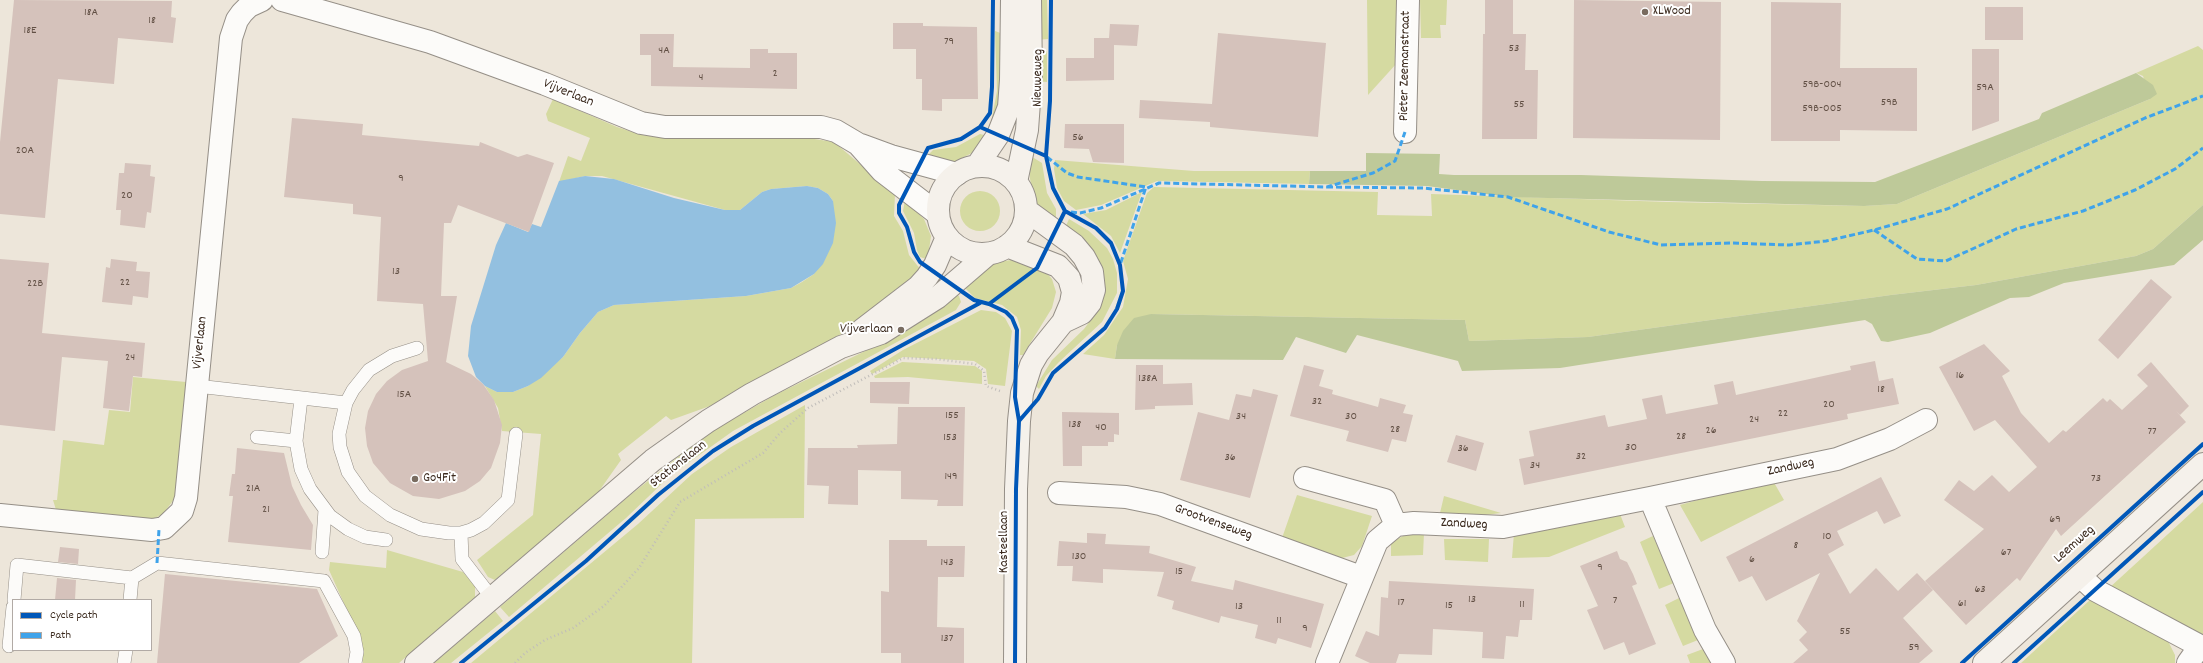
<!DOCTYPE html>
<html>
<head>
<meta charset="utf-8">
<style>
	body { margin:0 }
	#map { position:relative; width:2203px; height:663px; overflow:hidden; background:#ede6da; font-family:Dekko,sans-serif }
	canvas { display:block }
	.legend { position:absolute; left:12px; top:599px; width:140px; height:52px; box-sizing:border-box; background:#fff; border:1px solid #b1aaa5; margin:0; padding:5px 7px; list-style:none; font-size:12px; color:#3b2a1e }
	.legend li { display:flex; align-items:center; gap:8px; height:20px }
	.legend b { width:20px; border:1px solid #b1aaa5 }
</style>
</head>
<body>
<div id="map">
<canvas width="2203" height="663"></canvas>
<ul class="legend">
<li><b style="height:5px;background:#0057b8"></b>Cycle path</li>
<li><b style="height:5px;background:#3fa3ea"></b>Path</li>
</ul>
</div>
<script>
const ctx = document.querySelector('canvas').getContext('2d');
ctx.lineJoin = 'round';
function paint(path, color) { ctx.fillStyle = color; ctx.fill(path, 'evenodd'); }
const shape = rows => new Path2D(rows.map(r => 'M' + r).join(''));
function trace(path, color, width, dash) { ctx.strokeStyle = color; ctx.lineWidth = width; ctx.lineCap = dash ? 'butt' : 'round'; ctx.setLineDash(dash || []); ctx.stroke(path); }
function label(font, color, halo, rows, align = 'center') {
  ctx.font = font + ' Dekko,sans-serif'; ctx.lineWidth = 4; ctx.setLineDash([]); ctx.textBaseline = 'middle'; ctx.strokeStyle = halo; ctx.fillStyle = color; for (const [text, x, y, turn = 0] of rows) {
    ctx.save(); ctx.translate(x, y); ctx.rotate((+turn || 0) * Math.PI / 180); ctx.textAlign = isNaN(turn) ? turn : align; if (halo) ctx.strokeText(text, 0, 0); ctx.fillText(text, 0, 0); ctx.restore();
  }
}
const green = shape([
	[1035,0,1047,0,1048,39,1035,40],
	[1367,0,1397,0,1397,63,1368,95],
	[1420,0,1447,0,1446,25,1440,25,1441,38,1421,38],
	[995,31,1006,35,1004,91,991,123,997,91],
	[2198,46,2203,50,2203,205,2153,249,2136,256,1976,285,1891,295,1588,337,1469,341,1465,320,1151,314,1117,345,1115,359,1083,354,1104,335,1123,307,1128,279,1123,261,1147,193,1154,187,1378,192,1377,215,1432,216,1431,194,1669,202,1864,206,1897,204,2150,99,2143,76,2136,73],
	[1035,51,1047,51,1047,82,1035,81],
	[553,99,617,127,642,135,658,137,808,138,834,142,895,194,894,216,903,231,909,255,921,270,858,323,825,344,710,406,671,420,666,416,618,454,621,460,597,494,495,580,488,577,477,560,533,515,541,434,502,431,498,408,485,386,497,392,513,392,528,386,563,357,580,333,598,312,614,305,746,296,791,288,802,282,814,274,833,201,828,194,818,188,807,186,771,189,762,192,740,210,725,210,602,176,585,176,559,182,568,156,581,161,590,138,548,121,546,114],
	[980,134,988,136,974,152,954,162,947,163,928,155,933,150,956,147],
	[1029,155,1042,163,1047,193,1056,209,1056,220,1040,209,1035,202,1030,179],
	[1055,160,1194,171,1310,171,1309,184,1157,181,1101,205,1076,210,1064,201,1057,188,1054,169],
	'960 211a20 20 0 1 1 40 0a20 20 0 1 1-40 0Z',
	[1142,192,1120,253,1111,236,1083,214,1106,210],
	[905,200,924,219,931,236,929,250,926,259,920,257,917,250,914,233,903,211],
	[1069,219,1089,231,1107,248,1113,259,1117,273,1117,293,1102,322,1059,362,1046,376,1039,389,1036,386,1052,360,1084,329,1096,313,1065,228],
	[1011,260,1026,261,1043,269,1052,279,1056,292,1052,308,1023,355,1020,355,1021,330,1017,317,1002,305,975,298,962,285,977,274,997,262],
	[955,293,959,296,961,302,956,310,733,431,670,476,626,518,509,617,500,607,629,496,707,434,775,395,902,333],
	[981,310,996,312,1005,318,1012,331,1005,386,988,384,986,369,974,361,903,357,872,374,870,371,903,350],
	[902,362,975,366,982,371,982,384,908,377,875,378,874,376],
	[133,377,186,382,175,498,163,514,149,521,57,513,53,500,57,500,63,440,104,445,109,410,130,412],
	[805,405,804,518,695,519,692,663,471,663,638,524,692,474,731,447],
	[1772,479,1784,500,1701,542,1680,505],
	[1297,495,1372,516,1362,546,1354,555,1342,558,1330,556,1282,538],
	[1444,496,1501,513,1477,516,1440,513],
	[2203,502,2203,636,2108,589],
	[1620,514,1625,527,1549,557,1512,558,1514,533,1563,527],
	[1408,533,1424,533,1423,555,1391,556,1391,543],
	[1653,536,1674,583,1659,589,1640,542],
	[1444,539,1489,539,1488,562,1445,560],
	[387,550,463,572,475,586,475,597,399,663,363,663,358,635,329,570,330,562,386,568],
	[1679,598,1698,640,1683,646,1665,605],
	[2090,600,2125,613,2155,630,2168,641,2175,655,2175,663,2021,663],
	[495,611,503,621,451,663,434,663],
	[1703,649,1712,663,1690,663,1687,655]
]);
const forest = shape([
	[2136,73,2153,85,2157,94,2150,99,1897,204,1864,206,1508,197,1427,186,1309,184,1310,171,1366,171,1366,153,1440,154,1439,174,1454,175,1581,175,1762,181,1875,182,2039,119,2042,113],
	[2203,205,2203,240,2174,265,2064,283,2029,297,2010,298,1930,333,1888,342,1881,341,1872,324,1865,320,1560,368,1462,371,1458,361,1357,335,1346,353,1296,337,1283,360,1115,359,1117,345,1123,331,1134,318,1151,314,1465,320,1469,341,1588,337,1891,295,1976,285,2136,256,2153,249]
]);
const water = shape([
	[585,176,614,179,674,198,725,210,740,210,762,192,771,189,807,186,818,188,828,194,833,201,836,223,833,243,823,264,814,274,791,288,746,296,614,305,598,312,580,333,563,357,541,378,528,386,513,392,497,392,485,386,476,377,468,356,471,326,496,245,506,223,528,232,532,224,541,227,559,181]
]);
const building = shape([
	[14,0,172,1,171,17,176,18,173,43,118,38,114,84,58,79,45,218,0,214,0,142],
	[1485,0,1513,0,1513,34,1526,34,1525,70,1538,70,1537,139,1482,139,1483,34,1485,34],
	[1574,0,1721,2,1720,140,1573,138],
	[1771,2,1841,3,1840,68,1917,68,1917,131,1840,130,1840,141,1771,141],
	[1985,7,2023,7,2023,40,1985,40],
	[893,23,923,23,923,26,977,27,978,99,942,99,942,111,922,110,922,79,916,79,916,49,893,49],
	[1110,24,1139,25,1137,46,1114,45,1114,80,1066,81,1066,58,1094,58,1094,38,1109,38],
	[1218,33,1326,43,1318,137,1210,127,1210,122,1139,118,1140,100,1212,104],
	[640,34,674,34,673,67,750,68,750,49,768,49,768,53,797,53,797,89,651,86,651,55,640,55],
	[1972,49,1999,49,1999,121,1972,131],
	[292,118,363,124,362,135,479,146,480,142,518,157,527,154,554,163,529,232,458,205,451,223,444,223,441,296,457,296,446,362,471,374,483,384,494,400,502,425,500,443,491,468,480,481,465,491,439,499,413,496,390,483,373,463,367,446,365,428,368,411,376,394,387,381,402,370,428,361,423,304,377,301,381,217,353,214,353,204,284,197],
	[1065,124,1124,124,1124,163,1093,162,1089,149,1064,148],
	[125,163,151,165,150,176,155,177,151,213,147,212,145,228,120,225,121,210,116,210,119,173,124,173],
	[0,259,49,263,42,333,145,343,142,377,133,376,129,411,103,408,108,361,62,357,55,431,0,425],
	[111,259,137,262,136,271,150,272,148,298,133,296,132,305,102,302,106,267,110,268],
	[2151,279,2172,297,2118,359,2098,340],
	[1984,344,2010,371,2002,376,2021,413,2049,443,2063,430,2066,432,2103,398,2107,402,2110,399,2122,410,2148,386,2137,375,2151,362,2189,406,2180,415,2176,411,2186,422,2061,536,2056,529,2020,581,2017,578,1966,625,1925,581,1984,529,1944,500,1959,480,1974,491,1992,475,2009,492,2037,467,1995,420,1974,431,1939,367],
	[1875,361,1879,381,1893,378,1899,404,1847,414,1848,419,1524,485,1519,459,1534,456,1529,431,1605,415,1608,427,1647,419,1642,399,1662,395,1666,414,1718,404,1714,385,1733,381,1736,395,1851,370,1850,366],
	[1136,365,1163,365,1163,384,1192,383,1193,405,1155,406,1155,409,1135,410],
	[1304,365,1324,370,1319,386,1333,390,1332,394,1378,407,1380,398,1406,405,1403,413,1413,415,1406,442,1392,439,1388,452,1346,441,1349,431,1290,416],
	[870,382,910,382,909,404,870,403],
	[1253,389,1278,395,1250,498,1180,480,1198,412,1229,420,1236,394,1251,397],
	[898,407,965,407,963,506,937,506,938,500,901,499,901,471,858,470,858,505,828,504,829,486,807,485,808,448,858,448,857,445,897,444],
	[1062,412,1119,413,1119,435,1114,434,1114,442,1108,442,1108,446,1082,446,1082,466,1063,466],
	[1456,435,1484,443,1476,471,1447,462],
	[237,448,284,453,292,486,301,505,313,525,311,550,228,542,233,496,229,496,232,474,235,474],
	[1881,477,1901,516,1884,524,1877,511,1837,531,1844,545,1828,554,1850,594,1876,568,1898,591,1917,573,1933,590,1903,618,1933,651,1919,663,1793,663,1808,650,1799,640,1807,632,1797,621,1820,573,1766,601,1752,576,1739,582,1726,557],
	[1087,533,1106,534,1105,544,1150,546,1149,553,1196,567,1191,581,1233,590,1235,580,1324,604,1311,648,1278,638,1276,644,1255,638,1258,625,1221,616,1219,623,1172,609,1174,601,1157,596,1164,572,1103,569,1103,583,1072,581,1073,566,1057,566,1059,541,1087,543],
	[889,540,927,540,927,546,965,546,964,577,938,577,937,627,964,628,964,663,901,663,901,653,881,653,881,591,889,592],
	[60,547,79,549,78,564,58,562],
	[1617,551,1620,559,1627,562,1633,574,1637,584,1632,586,1656,644,1629,655,1624,642,1604,650,1587,610,1598,606,1580,566],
	[165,574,317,589,338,636,299,663,157,663],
	[57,578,76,580,75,600,55,600],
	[1389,581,1534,589,1532,620,1520,620,1518,637,1506,636,1504,659,1482,658,1483,632,1433,629,1432,655,1399,654,1396,663,1370,663,1355,656,1366,631,1379,636,1381,597,1388,598]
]);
const path = shape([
	[515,663,525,653,545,640,573,628,604,606,639,568,680,502,763,453,780,433,808,408,903,358,936,359,975,364,984,371,986,386,1000,391]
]);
const lane = shape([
	[417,348,392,356,369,370,353,390,346,403,339,434,340,447,348,472,365,496,390,515,421,529,449,533,461,533,471,530,484,523,508,500,516,434],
	[197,386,346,403],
	[301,399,296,441,301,469,310,489,330,516,348,529,365,537,386,540],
	[257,437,296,441],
	[461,533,462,559,492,598],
	[322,552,325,510],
	[132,578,157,563,324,581,354,636,357,652,355,663],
	[14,600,17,565,132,578,130,600],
	[9,646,13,607],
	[124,663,126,650]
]);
const street = shape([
	[282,0,430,42,545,84,641,123,665,127,821,127,836,131,858,144,882,171,938,214],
	[1405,132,1408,0],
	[861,145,891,156,957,174],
	[1305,478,1385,500,1396,525],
	[1059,493,1126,497,1160,504,1361,577],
	[1650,498,1705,630,1724,663],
	[0,515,152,530,164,528,182,511,186,498,231,38,237,20,242,13,249,6,262,0],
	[2080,576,2095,590,2200,646,2188,663],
	[1327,663,1377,541,1396,525,1414,523,1503,527,1650,498,1837,459,1890,439,1926,420]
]);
const secondary = shape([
	[977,166,998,135,1009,107,1011,80,1012,0],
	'938 210a44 44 0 1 1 88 0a44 44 0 1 1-88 0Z',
	[1016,182,1027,130,1031,74,1030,0],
	[1026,210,1074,245,1084,257,1092,272,1094,290,1090,303,1082,313,1063,322],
	[1007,246,1058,266,1069,278,1073,292,1071,303,1063,322,1038,353,1031,365,1022,393,1019,421,1016,489,1015,663],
	[862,330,918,287,927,277,935,265,947,237],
	[416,663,653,460,708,421,752,394,841,347,881,333,938,297,988,254],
	[1984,663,2203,464]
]);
const quiet = shape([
	[1047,157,1067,173,1078,177,1146,187,1120,265],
	[1327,187,1423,188,1508,197,1609,232,1661,245,1730,243,1789,245,1826,241,1874,230,1947,209,2145,118,2203,96],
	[1071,212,1080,213,1101,208,1159,183,1327,187,1373,173,1395,161,1405,132],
	[1874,230,1917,259,1946,261,2016,229,2083,211,2135,190,2175,169,2203,148],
	[157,563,159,529]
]);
const cycleway = shape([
	[993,0,992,87,990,113,980,127,961,139,928,148,899,205,899,213,907,227,914,252,920,262,974,300,989,304,1006,312,1012,318,1017,330,1015,397,1019,421,1016,489,1015,663],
	[1051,0,1050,101,1046,156,1053,188,1065,211],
	[980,127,1046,156],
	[989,304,1037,268,1065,211],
	[1019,421,1038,399,1053,373,1105,328,1117,309,1123,291,1120,265,1111,243,1096,228,1065,211],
	[461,663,586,561,658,495,713,451,753,426,980,303],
	[1962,663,2203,444],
	[2014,663,2203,492]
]);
const markers = [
	[1645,12,4,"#796c60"],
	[901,330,4,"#796c60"],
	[415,479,4,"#796c60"]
];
const numberNames = [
	["18A",91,13],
	["18",152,21],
	["18E",30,31],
	["79",949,42],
	["53",1514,49],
	["4A",664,51],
	["2",775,74],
	["4",701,78],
	["59B-004",1822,85],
	["59A",1985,88],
	["59B",1889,103],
	["55",1519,105],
	["59B-005",1822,109],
	["56",1078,138],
	["20A",25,151],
	["9",401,179],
	["20",127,196],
	["13",396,272],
	["22",125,283],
	["22B",35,284],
	["24",130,358],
	["16",1960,376],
	["138A",1148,379],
	["18",1881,390],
	["15A",404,395],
	["32",1317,402],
	["20",1829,405],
	["22",1783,414],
	["155",952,416],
	["34",1241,417],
	["30",1351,417],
	["24",1754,420],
	["138",1075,425],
	["40",1101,428],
	["28",1395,430],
	["26",1711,431],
	["77",2152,432],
	["28",1681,437],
	["153",950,438],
	["30",1631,448],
	["36",1463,449],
	["32",1581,457],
	["36",1230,458],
	["34",1535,466],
	["149",951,477],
	["73",2096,479],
	["21A",253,489],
	["21",266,510],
	["69",2055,520],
	["10",1827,537],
	["8",1796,546],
	["67",2006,553],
	["130",1079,557],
	["6",1752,560],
	["143",947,563],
	["9",1600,568],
	["15",1179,572],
	["63",1980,590],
	["13",1472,600],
	["7",1615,601],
	["17",1401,603],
	["61",1962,604],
	["11",1522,605],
	["15",1449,606],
	["13",1239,607],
	["11",1279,621],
	["9",1305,629],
	["55",1845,632],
	["137",947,639],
	["59",1914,648]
];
const poiNames = [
	["XLWood",1653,12],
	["Vijverlaan",893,330,"right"],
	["Go4Fit",423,479]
];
const streetNames = [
	["Pieter Zeemanstraat",1406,66,-89],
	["Nieuweweg",1039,78,-89],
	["Vijverlaan",568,94,22],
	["Vijverlaan",201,343,-84],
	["Stationslaan",679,465,-38],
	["Zandweg",1791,468,-12],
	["Grootvenseweg",1213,523,20],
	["Zandweg",1464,525,3],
	["Kasteellaan",1005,542,-90],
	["Leemweg",2075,545,-42]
];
paint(green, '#d5daa1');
paint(forest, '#bec999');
paint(water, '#93c0e0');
paint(building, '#d5c2bb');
trace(lane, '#958f87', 14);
trace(street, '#958f87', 24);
trace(secondary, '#958f87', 24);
trace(path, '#c0bdba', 2.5, [1, 3]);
trace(lane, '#fcfbf9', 13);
trace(street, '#fcfbf9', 22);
trace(secondary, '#f5f1eb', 22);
trace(quiet, '#3fa3ea', 3, [6, 3]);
trace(cycleway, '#0057b8', 4);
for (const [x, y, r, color] of markers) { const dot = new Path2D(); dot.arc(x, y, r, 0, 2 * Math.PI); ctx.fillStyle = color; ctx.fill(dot); trace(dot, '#fff', 1.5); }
label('12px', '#625045', null, numberNames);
label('14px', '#3b2a1e', '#fff', poiNames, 'left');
label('14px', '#3b2a1e', '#fff', streetNames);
</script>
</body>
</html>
